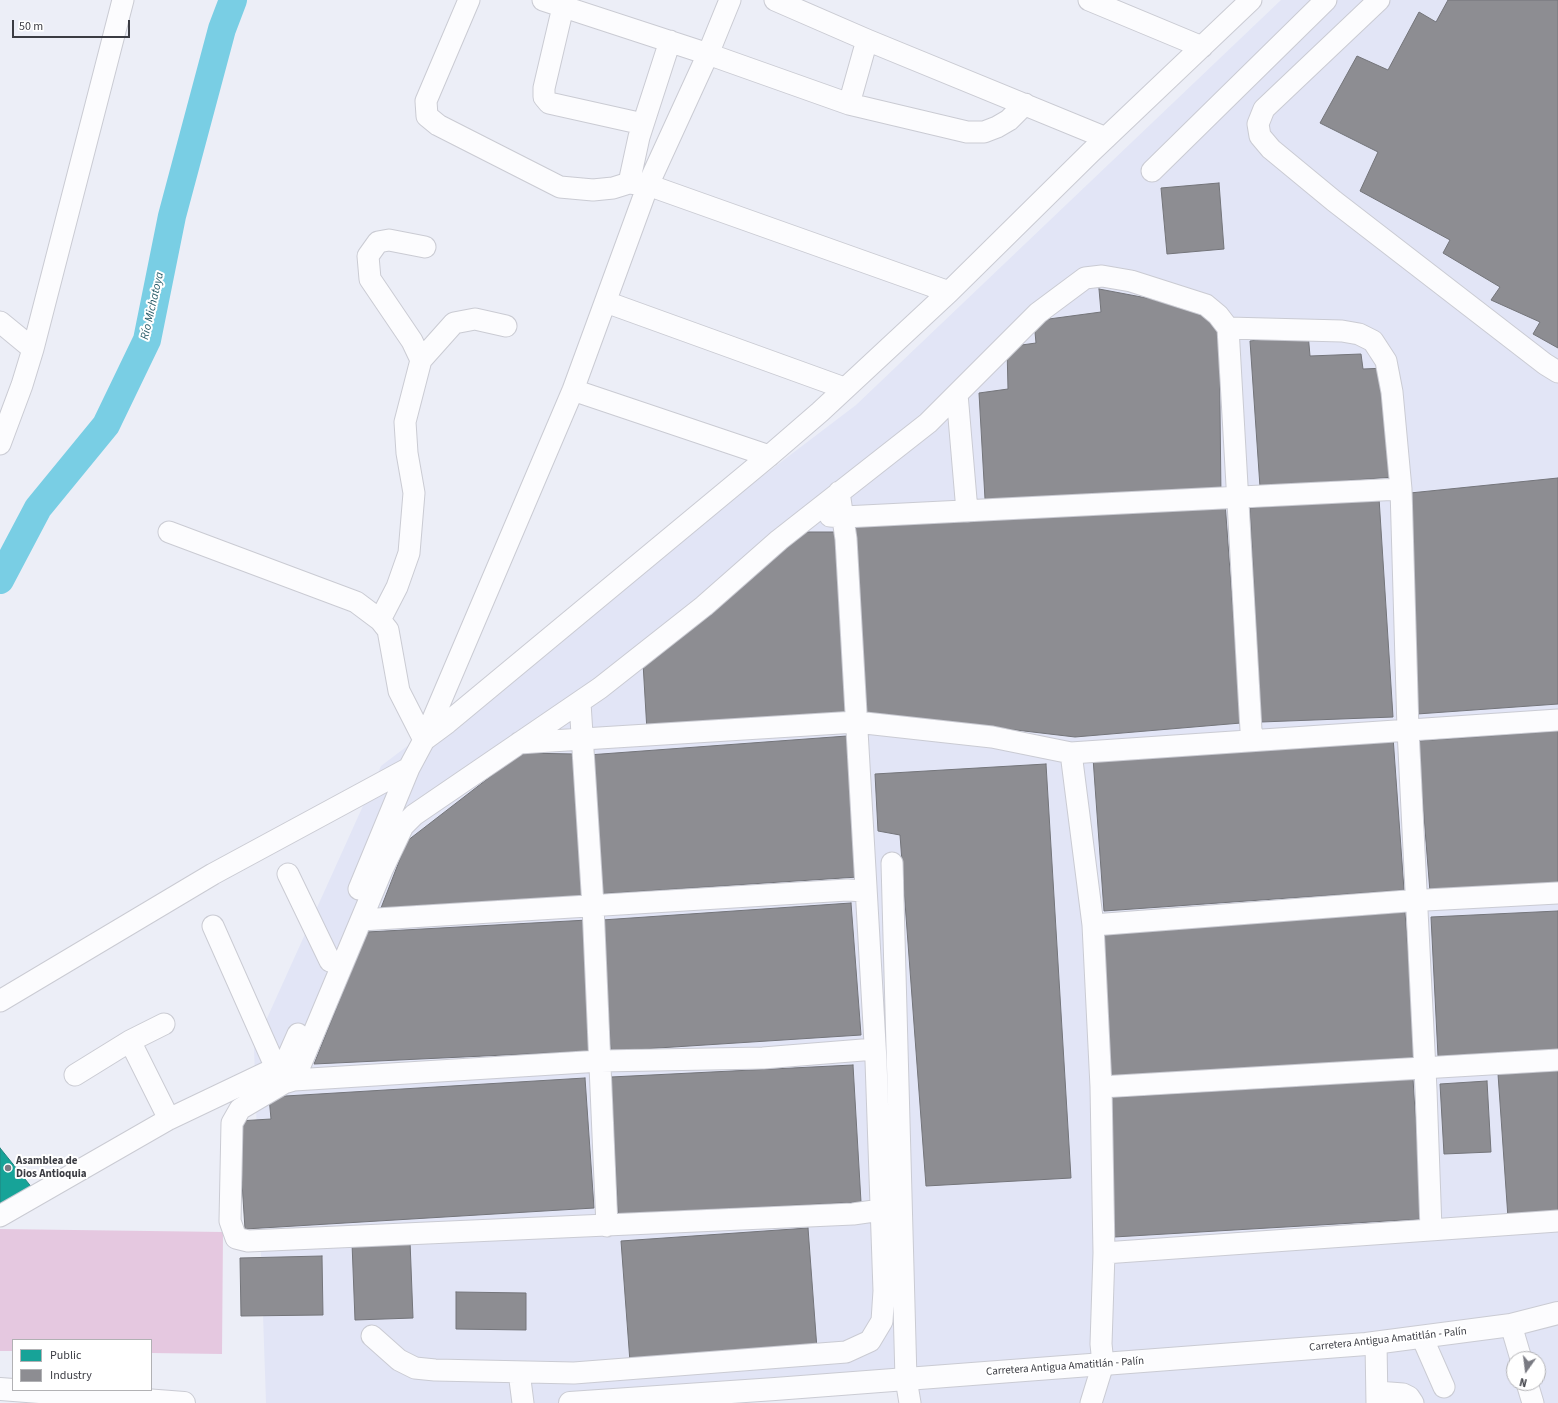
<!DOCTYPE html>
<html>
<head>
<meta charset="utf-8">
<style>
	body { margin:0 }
	#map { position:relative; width:1558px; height:1403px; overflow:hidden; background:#eceef7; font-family:"Source Sans 3",sans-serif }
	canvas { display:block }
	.legend { position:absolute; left:12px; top:1339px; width:140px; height:52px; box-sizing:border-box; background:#fff; border:1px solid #b1b1b4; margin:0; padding:5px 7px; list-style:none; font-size:12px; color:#3b3c43 }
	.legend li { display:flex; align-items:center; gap:8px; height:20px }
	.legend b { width:20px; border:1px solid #b1b1b4 }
	.north { position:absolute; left:1506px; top:1351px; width:40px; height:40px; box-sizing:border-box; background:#fff; border:1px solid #b1b1b4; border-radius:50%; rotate:194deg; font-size:11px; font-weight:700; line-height:16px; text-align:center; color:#3b3c43 }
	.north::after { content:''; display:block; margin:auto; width:14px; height:18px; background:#797a82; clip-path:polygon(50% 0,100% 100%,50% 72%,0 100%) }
	.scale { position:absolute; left:12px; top:20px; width:118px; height:18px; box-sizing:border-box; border:2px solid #3b3c43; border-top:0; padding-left:5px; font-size:12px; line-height:14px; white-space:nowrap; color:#3b3c43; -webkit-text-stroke:3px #fff; paint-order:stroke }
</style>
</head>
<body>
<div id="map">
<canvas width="1558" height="1403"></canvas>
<ul class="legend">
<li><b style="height:11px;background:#17a398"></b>Public</li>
<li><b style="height:11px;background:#8d8d92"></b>Industry</li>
</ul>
<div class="north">N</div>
<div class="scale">50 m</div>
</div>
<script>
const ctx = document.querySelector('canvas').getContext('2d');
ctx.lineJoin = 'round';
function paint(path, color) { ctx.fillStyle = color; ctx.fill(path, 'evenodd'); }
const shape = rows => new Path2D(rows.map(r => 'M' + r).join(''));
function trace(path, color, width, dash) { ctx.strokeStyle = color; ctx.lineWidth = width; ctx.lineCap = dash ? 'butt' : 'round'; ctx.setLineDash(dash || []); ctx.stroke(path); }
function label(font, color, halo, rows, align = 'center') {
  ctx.font = font + ' "Source Sans 3",sans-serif'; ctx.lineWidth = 4; ctx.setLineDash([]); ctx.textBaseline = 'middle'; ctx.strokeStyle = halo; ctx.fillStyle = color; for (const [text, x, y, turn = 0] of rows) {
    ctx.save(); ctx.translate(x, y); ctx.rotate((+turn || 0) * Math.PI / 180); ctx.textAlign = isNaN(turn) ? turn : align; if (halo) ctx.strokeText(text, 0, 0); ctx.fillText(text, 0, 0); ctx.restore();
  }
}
const built = shape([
	[1281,0,1558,0,1558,1403,916,1403,912,1382,570,1403,266,1403,254,1047,381,766,856,405],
	[1514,1359,1538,1359,1538,1383,1514,1383]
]);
const green = shape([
	[0,1229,223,1232,222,1354,151,1353,151,1340,13,1340,13,1351,0,1351]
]);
const public = shape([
	[0,1148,33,1189,0,1204,0,1148]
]);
const industry = shape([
	[1448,0,1558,0,1558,348,1533,334,1540,322,1491,300,1500,287,1443,253,1450,240,1360,191,1378,152,1320,123,1357,56,1388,70,1419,12,1436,22,1448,0],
	[1219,183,1224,249,1167,254,1161,188,1219,183],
	[1099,289,1152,299,1219,321,1221,496,985,499,979,393,1008,389,1007,347,1036,343,1034,321,1101,312,1099,289],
	[1308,333,1310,356,1361,354,1363,369,1386,368,1394,477,1260,487,1250,341,1308,333],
	[1558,478,1558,704,1417,714,1410,493,1558,478],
	[1379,498,1393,717,1261,722,1250,508,1379,498],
	[1225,502,1241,723,1075,737,863,712,850,523,1225,502],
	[797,532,835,532,846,713,647,731,643,663,797,532],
	[1558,731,1558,883,1430,892,1418,741,1558,731],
	[847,736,858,877,598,894,588,755,847,736],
	[1393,737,1404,890,1104,911,1093,758,1393,737],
	[521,753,575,754,582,896,381,908,407,841,521,753],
	[1046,764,1071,1178,926,1186,900,835,878,831,875,774,1046,764],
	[851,903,861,1035,611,1051,602,920,851,903],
	[1558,911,1558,1050,1438,1056,1431,917,1558,911],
	[1405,912,1416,1057,1110,1079,1099,934,1405,912],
	[588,920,590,1051,314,1064,367,932,588,920],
	[853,1065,861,1202,618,1214,611,1077,853,1065],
	[1558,1071,1558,1215,1508,1218,1498,1074,1558,1071],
	[585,1078,594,1208,245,1229,238,1121,271,1119,269,1097,585,1078],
	[1413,1079,1422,1219,1114,1237,1105,1098,1413,1079],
	[1487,1081,1491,1152,1444,1154,1440,1084,1487,1081],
	[808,1228,817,1349,630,1362,621,1241,808,1228],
	[410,1241,413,1318,355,1320,352,1243,410,1241],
	[322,1256,323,1315,241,1316,240,1258,322,1256],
	[456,1292,526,1293,526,1330,456,1329,456,1292]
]);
const river = shape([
	[0,580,38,508,106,425,147,340,172,216,222,29,233,0]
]);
const minor = shape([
	[469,0,426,101,427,116,438,125,560,187,593,190,613,188,629,183,648,185,949,292],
	[543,0,708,54,849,104,967,132,984,132,997,127,1009,120,1025,104],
	[775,0,867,40,1106,138],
	[1089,0,1202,47],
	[1379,0,1264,109,1258,124,1260,136,1271,149,1334,201,1545,364,1558,372],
	[563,7,544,88,544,97,549,103,643,124],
	[849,104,867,40],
	[1152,171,1326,0],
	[629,183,639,137,670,41],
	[606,302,844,388],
	[0,322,33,349],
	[1228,328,1251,730,1254,740],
	[421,360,454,323,475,319,506,326],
	[573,390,769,456],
	[957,394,967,511],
	[0,444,22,385,33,349,123,0],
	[830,516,844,517,1401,489],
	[169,532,356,602,380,620,388,630,399,691,424,740,447,723,769,456,820,412,949,292,1091,152,1251,0],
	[380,620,397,587,409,553,414,493,407,453,405,422,421,360,412,341,370,279,368,256,378,242,389,240,425,247],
	[580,703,593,906,607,1226],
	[519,743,856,722,992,737,1071,753],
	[892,863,906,1379,910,1403],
	[288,874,330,961],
	[359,889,409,768,424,740,573,390,648,185,708,54,730,0],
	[361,920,847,890,866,891],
	[1093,925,1407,901,1558,893],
	[213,926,276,1068],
	[0,1001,213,874,409,768],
	[130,1041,169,1119],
	[875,1049,763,1058,601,1061,294,1080,284,1083,240,1109,232,1123,230,1221,236,1238,248,1241,853,1214,881,1210],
	[75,1075,130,1041,164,1024],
	[294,1080,382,870,403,826,414,815,600,688,704,606,779,540,928,423,1038,313,1085,278,1102,276,1131,281,1206,305,1218,315,1228,328,1342,331,1359,334,1373,341,1386,361,1392,392,1401,489,1408,730,1426,1090,1431,1229],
	[1101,1087,1558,1060],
	[0,1216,169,1119,276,1068,287,1059,298,1034],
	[1104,1253,1558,1221],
	[1511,1325,1521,1359],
	[372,1336,399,1360,415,1368,435,1370,574,1373,846,1352,870,1341,882,1321,884,1291,876,1061,846,539,839,492],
	[1422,1337,1444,1387],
	[1376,1343,1377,1403],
	[519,1372,523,1403],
	[1527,1383,1533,1403],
	[1377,1392,1403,1394,1409,1397,1413,1403],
	[1091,1403,1103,1364,1101,1344,1104,1253,1101,1087,1093,925,1071,753,1558,720]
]);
const major = shape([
	[0,1389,184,1403],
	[570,1403,775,1389,1366,1344,1511,1325,1558,1313]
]);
const markers = [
	[8,1168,4,"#797a82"]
];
const poiNames = [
	["Asamblea de",16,1162],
	["Dios Antioquia",16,1175]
];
const streetNames = [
	["Carretera Antigua Amatitlán - Palín",1388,1340,-6],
	["Carretera Antigua Amatitlán - Palín",1065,1367,-4]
];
const waterNames = [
	["Río Michatoya",153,306,-77]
];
paint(built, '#e2e5f6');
paint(green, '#e5c8e0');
paint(public, '#17a398');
trace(public, '#22847e', 1);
paint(industry, '#8d8d92');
trace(industry, '#74757a', 1);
trace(river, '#79cee4', 28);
trace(minor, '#cacbd3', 23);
trace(major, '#cacbd3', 24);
trace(minor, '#fcfcfe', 21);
trace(major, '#fcfcfe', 22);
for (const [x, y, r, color] of markers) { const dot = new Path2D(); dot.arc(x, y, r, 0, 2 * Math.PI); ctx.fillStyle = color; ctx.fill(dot); trace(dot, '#fff', 1.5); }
label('bold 11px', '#3b3c43', '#fff', poiNames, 'left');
label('11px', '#3b3c43', '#fff', streetNames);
label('italic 12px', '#2d5f6b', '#fff', waterNames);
</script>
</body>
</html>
